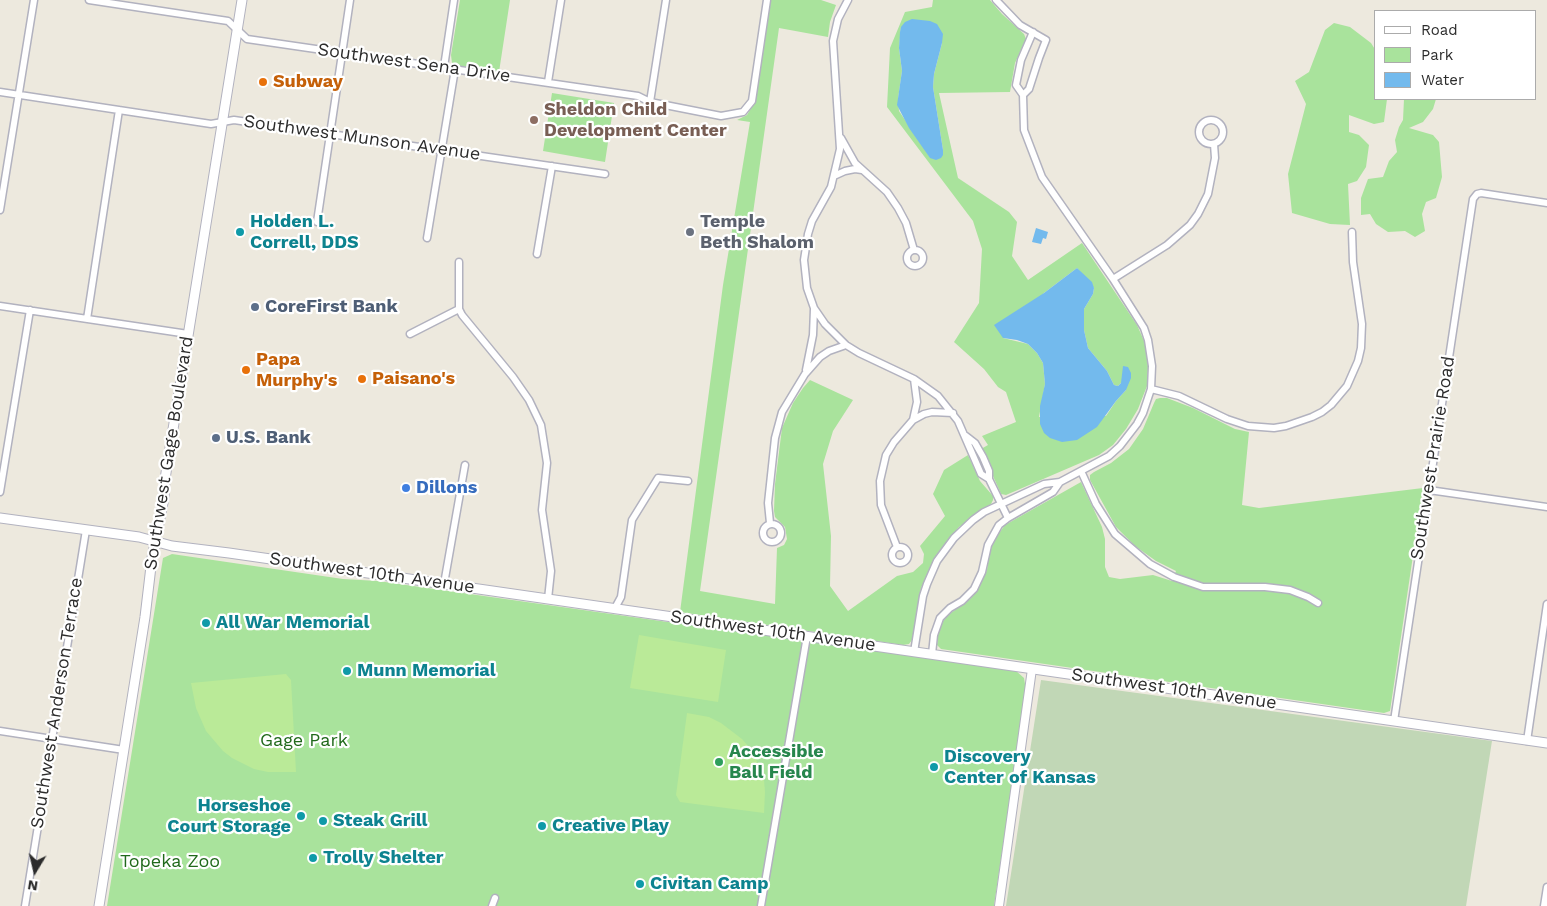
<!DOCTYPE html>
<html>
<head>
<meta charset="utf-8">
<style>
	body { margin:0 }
	#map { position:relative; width:1547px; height:906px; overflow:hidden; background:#ede9de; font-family:"Work Sans",sans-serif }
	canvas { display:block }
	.legend { position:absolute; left:1374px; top:10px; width:162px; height:90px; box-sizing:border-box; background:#fff; border:1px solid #ababab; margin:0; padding:6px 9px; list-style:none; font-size:15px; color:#2c2c2c }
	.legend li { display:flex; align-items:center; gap:10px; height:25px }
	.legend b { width:25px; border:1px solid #ababab }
	.north { position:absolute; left:10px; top:846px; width:50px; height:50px; -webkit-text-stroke:4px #fff; paint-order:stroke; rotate:189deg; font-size:14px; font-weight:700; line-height:20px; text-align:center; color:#2c2c2c }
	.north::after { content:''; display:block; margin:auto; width:18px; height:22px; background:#2c2c2c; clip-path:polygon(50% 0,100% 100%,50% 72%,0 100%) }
</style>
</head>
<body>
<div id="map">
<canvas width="1547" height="906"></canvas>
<ul class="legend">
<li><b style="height:6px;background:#fff"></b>Road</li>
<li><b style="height:14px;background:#a9e39c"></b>Park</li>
<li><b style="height:14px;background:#73baed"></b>Water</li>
</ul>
<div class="north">N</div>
</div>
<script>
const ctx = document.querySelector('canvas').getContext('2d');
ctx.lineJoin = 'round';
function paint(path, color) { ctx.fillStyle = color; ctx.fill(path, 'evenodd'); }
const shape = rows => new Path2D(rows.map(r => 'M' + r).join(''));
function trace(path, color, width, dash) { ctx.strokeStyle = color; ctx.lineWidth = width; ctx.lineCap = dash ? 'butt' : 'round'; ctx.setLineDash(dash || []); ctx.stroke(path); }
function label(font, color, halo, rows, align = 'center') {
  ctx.font = font + ' "Work Sans",sans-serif'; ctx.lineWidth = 4.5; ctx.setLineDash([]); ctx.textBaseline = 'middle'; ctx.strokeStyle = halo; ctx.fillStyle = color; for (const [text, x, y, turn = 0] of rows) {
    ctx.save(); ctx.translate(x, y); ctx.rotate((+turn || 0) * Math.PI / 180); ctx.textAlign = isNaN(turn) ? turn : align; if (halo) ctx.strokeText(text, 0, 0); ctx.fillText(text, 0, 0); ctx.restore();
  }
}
const green = shape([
	[460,0,510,0,499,72,454,65,452,63,451,55],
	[770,0,821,0,836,5,830,22,828,37,779,28,700,591,775,604,777,548,784,545,787,539,785,527,775,517,774,511,775,484,782,428,793,403,803,388,810,380,853,400,833,431,823,464,831,536,830,586,848,611,897,576,913,572,923,563,924,554,920,546,945,516,933,494,944,470,968,455,980,481,993,496,993,500,991,504,959,527,937,554,921,588,912,640,909,644,903,645,680,612,723,285,750,122,737,120,747,115,754,103],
	[933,0,990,0,1002,14,1024,34,1026,39,1015,63,1010,92,939,93,958,178,1009,212,1017,222,1012,256,1028,280,1082,243,1137,325,1145,343,1148,366,1147,386,1138,409,1126,429,1113,445,1099,455,1006,495,1001,494,981,449,988,445,982,436,1016,422,1006,392,998,387,984,369,954,342,979,303,982,249,973,221,887,107,890,48,905,12,932,7],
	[901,27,942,43,934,74,933,87,943,150,930,157,899,111,898,99,902,71,899,48],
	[1077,268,1094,288,1093,294,1084,309,1084,330,1088,348,1107,371,1114,385,1118,386,1121,383,1126,390,1116,401,1106,416,1039,417,1045,384,1043,363,1037,353,1028,344,1003,338,1044,293],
	[1334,23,1350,27,1371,43,1376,51,1376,99,1387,99,1384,122,1374,124,1349,115,1349,132,1359,135,1369,145,1366,167,1357,181,1348,184,1350,225,1330,224,1292,213,1288,174,1306,104,1295,81,1309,72,1325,30],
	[552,93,614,103,605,162,543,151],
	[1404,99,1436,99,1433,109,1423,122,1409,128,1433,135,1439,142,1442,177,1436,198,1426,202,1422,214,1425,231,1415,237,1405,231,1388,232,1376,224,1370,214,1361,215,1361,198,1368,179,1383,177,1389,161,1397,152,1395,140,1399,127,1403,120],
	[1160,398,1167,398,1193,408,1235,429,1249,432,1242,505,1259,508,1423,488,1390,711,1384,713,941,649,937,645,939,626,948,615,970,599,976,592,987,570,990,549,994,540,1005,525,1081,482,1102,527,1105,539,1105,567,1109,577,1120,579,1153,575,1172,581,1176,571,1156,561,1135,546,1116,527,1090,480,1090,475,1094,472,1111,463,1129,449,1143,429,1154,403,1156,399],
	[172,554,343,579,378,581,682,624,710,626,1015,670,1024,678,1026,690,994,906,107,906,163,558]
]);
const cemetery = shape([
	[1041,680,1492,741,1466,906,1006,906]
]);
const pitch = shape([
	[639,635,726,650,718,702,630,688],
	[286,674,291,680,296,772,268,772,254,769,232,758,223,751,206,731,196,708,191,683],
	[687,713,709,717,721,723,742,739,749,747,760,767,764,780,765,792,764,813,680,802,676,795]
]);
const water = shape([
	[912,19,930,21,937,24,943,34,942,43,934,74,933,87,943,150,943,155,941,158,936,160,930,158,909,128,897,105,902,71,899,48,900,32,901,27,905,22],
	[1036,228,1048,232,1046,239,1043,238,1041,244,1032,242],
	[1077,268,1092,282,1094,288,1093,294,1084,309,1084,330,1088,348,1107,371,1114,385,1118,386,1121,383,1123,366,1128,367,1131,373,1131,378,1126,390,1116,401,1097,427,1077,440,1062,442,1050,438,1044,433,1040,424,1040,406,1045,384,1043,363,1037,353,1028,344,1017,340,1003,338,994,325,1044,293]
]);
const minor = shape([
	[89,0,228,21,247,39,638,96,650,102,721,116,743,112,752,101,767,0],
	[848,0,838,19,833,41,840,149,831,187,812,221,808,234,804,260,807,288,814,308,825,324,846,345,859,353,914,379,938,396,958,421,981,474,989,479,1008,518],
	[996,0,1020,25,1046,40,1039,58,1029,89,1023,95],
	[444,67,454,0],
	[548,82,561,0],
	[0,92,211,124,234,120,605,174],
	[650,102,666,0],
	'1199 132a12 12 0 1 1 24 0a12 12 0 1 1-24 0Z',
	[841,138,855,163,887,192,898,208,906,223,914,250],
	[834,176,845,171,855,169,862,170],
	[0,210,34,0],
	[317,222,350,0],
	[427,238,455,69],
	'907 258a8 8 0 1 1 16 0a8 8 0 1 1-16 0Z',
	[537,254,552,166],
	[459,262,459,309,462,315,513,377,529,400,541,425,547,463,542,510,551,571,548,599],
	[1113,279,1167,245,1190,225,1198,214,1208,194,1215,158,1214,144],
	[0,306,188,334],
	[87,319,119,110],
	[410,334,459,309],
	[806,370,813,335,814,309],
	[1151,389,1179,396,1227,419,1248,426,1274,428,1286,426,1312,417,1322,412,1331,405,1347,386,1358,361,1361,348,1362,324,1353,262,1352,232],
	[913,420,917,402,914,379],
	[966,436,975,443,983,457,989,471,989,479],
	[1081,471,1096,504,1115,534,1150,564,1174,577,1203,587,1265,587,1290,590,1308,597,1318,603],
	[1429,490,1547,507],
	[0,492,30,310],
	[770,523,768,503,775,438,782,412,805,374,820,357,829,351,846,345],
	'763 533a9 9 0 1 1 18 0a9 9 0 1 1-18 0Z',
	'892 555a8 8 0 1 1 16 0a8 8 0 1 1-16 0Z',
	[897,547,881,505,880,481,886,455,894,442,913,420,924,414,932,412,953,413],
	[444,584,465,465],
	[615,608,621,597,632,520,658,478,688,481],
	[914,652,923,596,927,584,937,561,954,538,973,520,984,512,1044,484,1060,482,1109,456,1120,446,1137,424,1143,413,1151,389,1152,366,1148,340,1144,328,1113,279,1042,177,1024,130,1023,95,1016,85,1021,60,1033,32],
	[932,654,934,635,940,618,950,608,962,601,974,589,982,572,988,545,999,525,1008,518,1053,492,1060,482],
	[1394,721,1473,199,1477,194,1481,193,1547,203],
	[0,731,124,750],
	[1527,741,1547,604],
	[25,906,86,530],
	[492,906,495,898],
	[761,906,807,636],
	[1544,906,1547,887]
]);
const tertiary = shape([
	[999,906,1032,669]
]);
const secondary = shape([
	[0,518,139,537,172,546,229,553,1547,743],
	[99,906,145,617,152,558,164,498,165,479,242,0]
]);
const markers = [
	[263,82,5,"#e8710a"],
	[534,120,5,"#8d6e63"],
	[240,232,5,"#0f9aa8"],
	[690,232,5,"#6b7280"],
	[255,307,5,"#5c6f8a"],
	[246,370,5,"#e8710a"],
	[362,379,5,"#e8710a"],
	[216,438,5,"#5c6f8a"],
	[406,488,5,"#3f7fe0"],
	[206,623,5,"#0f9aa8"],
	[347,671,5,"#0f9aa8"],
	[719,762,5,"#2e9e5b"],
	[934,767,5,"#0f9aa8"],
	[301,816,5,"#0f9aa8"],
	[323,821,5,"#0f9aa8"],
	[542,826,5,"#0f9aa8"],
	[313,858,5,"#0f9aa8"],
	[640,884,5,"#0f9aa8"]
];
const streetNames = [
	["Southwest Sena Drive",414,63,8],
	["Southwest Munson Avenue",362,138,8],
	["Southwest Gage Boulevard",169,453,-81],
	["Southwest Prairie Road",1433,458,-81],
	["Southwest 10th Avenue",372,573,8],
	["Southwest 10th Avenue",773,631,8],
	["Southwest 10th Avenue",1174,689,8],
	["Southwest Anderson Terrace",57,703,-81]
];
const foodNames = [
	["Subway",273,82],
	["Papa",256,360],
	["Murphy's",256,381],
	["Paisano's",372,379]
];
const educationNames = [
	["Sheldon Child",544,110],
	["Development Center",544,131]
];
const cultureNames = [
	["Holden L.",250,222],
	["Correll, DDS",250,243],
	["All War Memorial",216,623],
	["Munn Memorial",357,671],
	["Discovery",944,757],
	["Center of Kansas",944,778],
	["Horseshoe",291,806,"right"],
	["Court Storage",291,827,"right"],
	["Steak Grill",333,821],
	["Creative Play",552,826],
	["Trolly Shelter",323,858],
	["Civitan Camp",650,884]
];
const worshipNames = [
	["Temple",700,222],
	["Beth Shalom",700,243]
];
const serviceNames = [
	["CoreFirst Bank",265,307],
	["U.S. Bank",226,438]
];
const shopNames = [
	["Dillons",416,488]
];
const parkNames = [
	["Gage Park",304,741],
	["Topeka Zoo",170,862]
];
const leisureNames = [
	["Accessible",729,752],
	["Ball Field",729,773]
];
paint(green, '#a9e39c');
paint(cemetery, '#c1d7b6');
paint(pitch, '#baea98');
paint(water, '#73baed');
trace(minor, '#b2b2bf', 9);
trace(tertiary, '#b2b2bf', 10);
trace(secondary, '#b2b2bf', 11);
trace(minor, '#fff', 6);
trace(tertiary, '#fff', 8);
trace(secondary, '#fff', 9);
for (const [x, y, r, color] of markers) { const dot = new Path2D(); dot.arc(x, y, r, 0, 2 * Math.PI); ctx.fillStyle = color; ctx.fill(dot); trace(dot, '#fff', 2); }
label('18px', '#2c2c2c', '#fff', streetNames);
label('bold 18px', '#c56008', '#fff', foodNames, 'left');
label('bold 18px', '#785e54', '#fff', educationNames, 'left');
label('bold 18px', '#0d838f', '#fff', cultureNames, 'left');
label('bold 18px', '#5b616d', '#fff', worshipNames, 'left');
label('bold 18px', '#4e5e75', '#fff', serviceNames, 'left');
label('bold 18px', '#366cbe', '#fff', shopNames, 'left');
label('18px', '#20691b', '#fff', parkNames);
label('bold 18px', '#27864d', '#fff', leisureNames, 'left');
</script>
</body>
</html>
